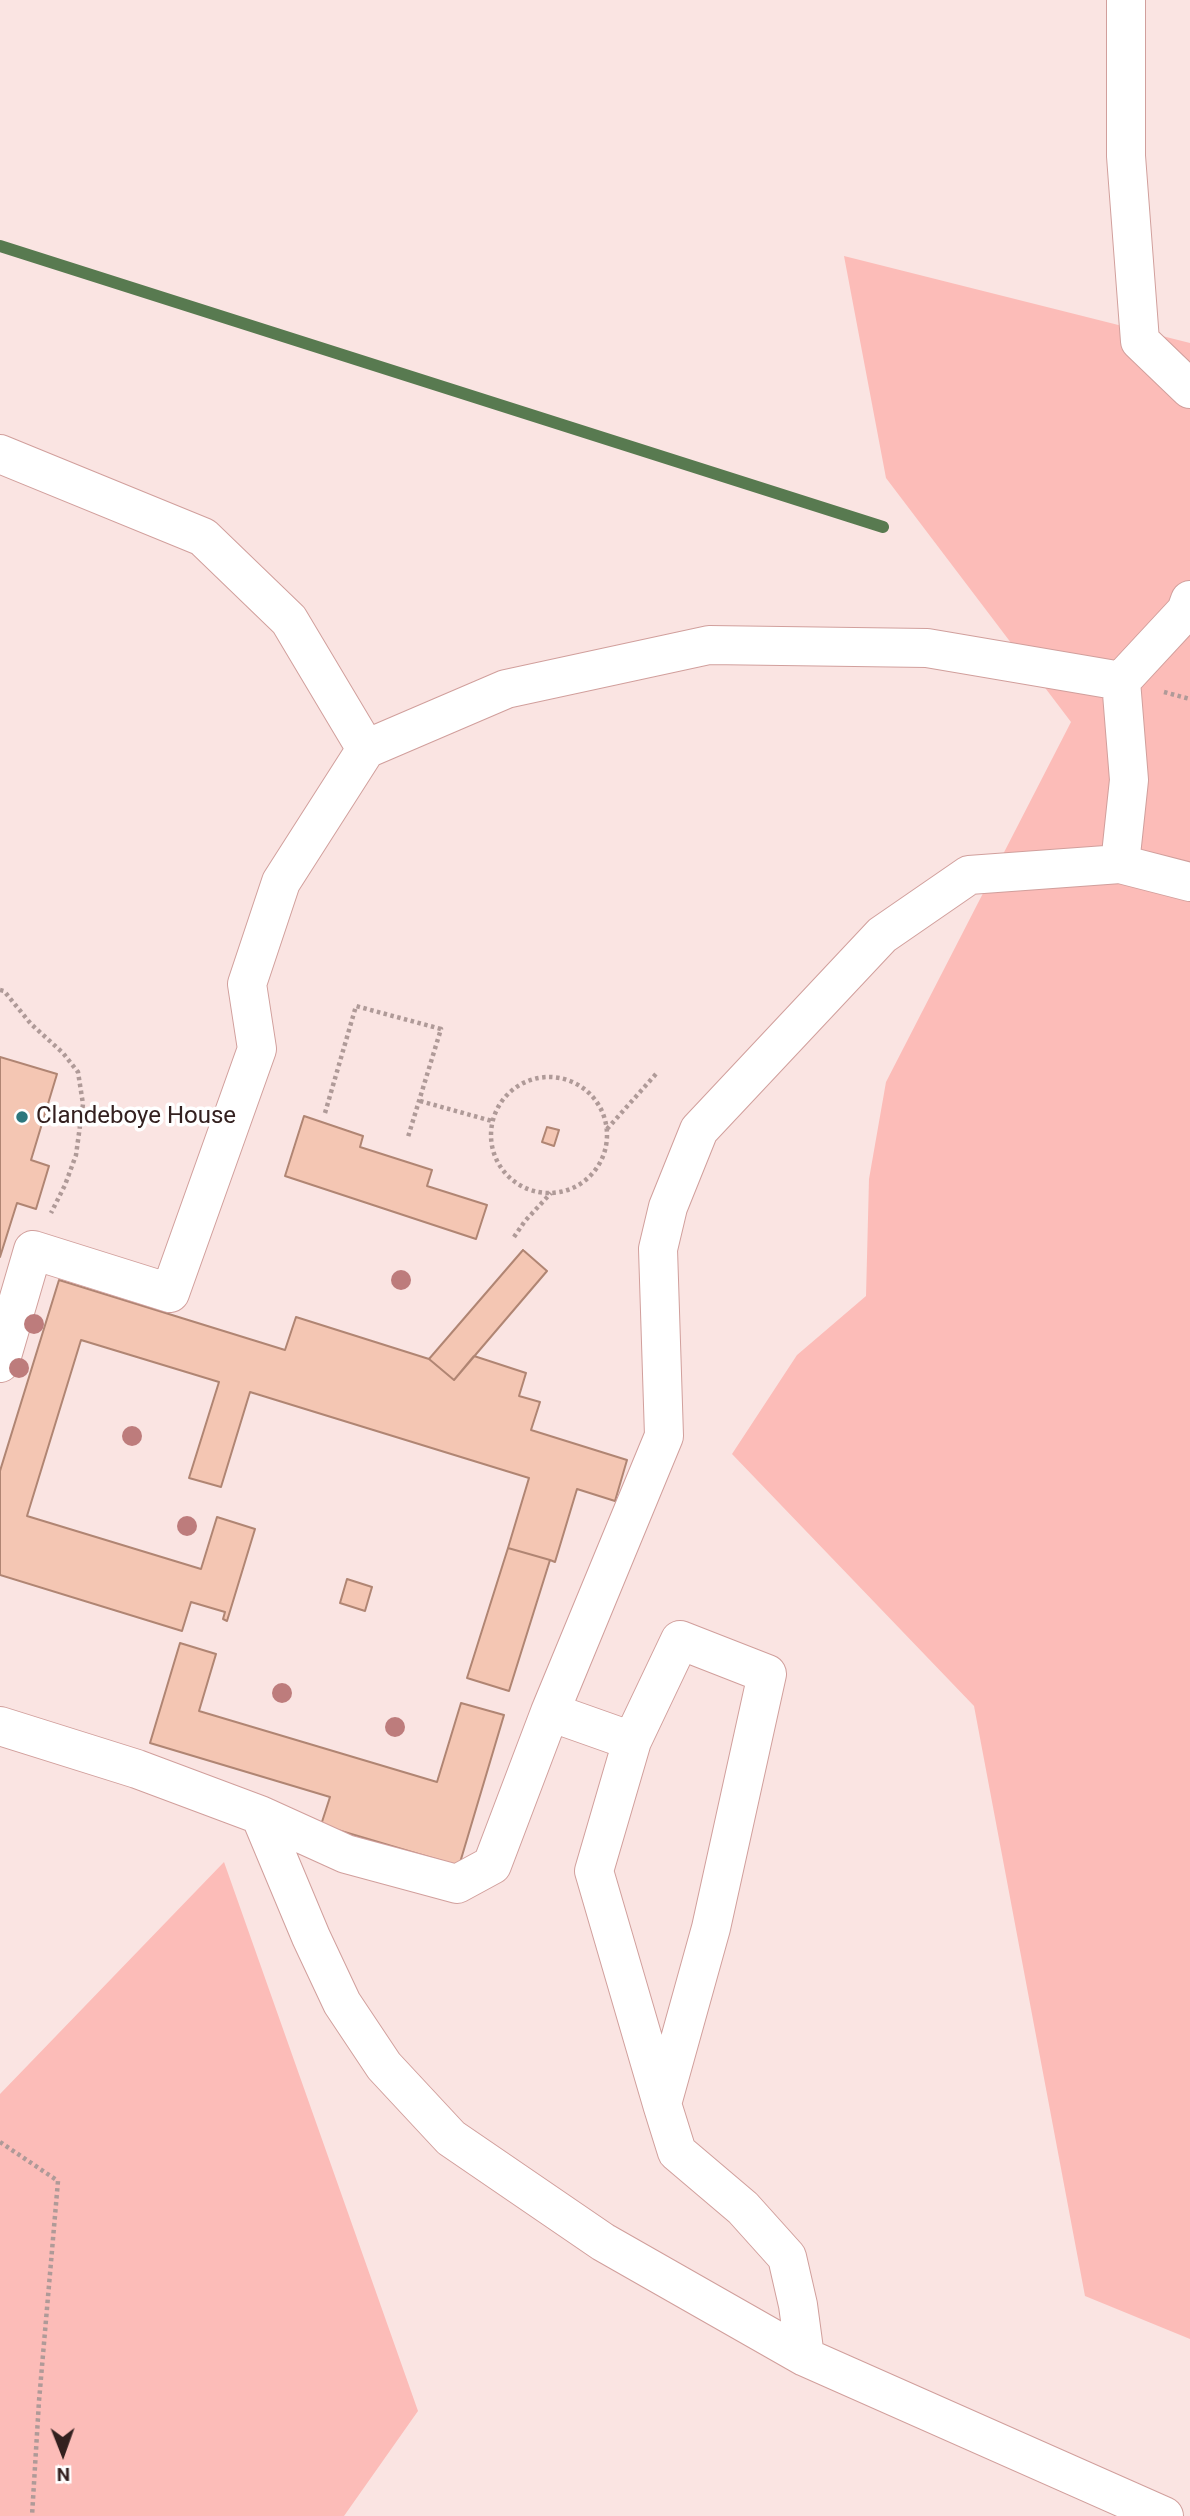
<!DOCTYPE html>
<html>
<head>
<meta charset="utf-8">
<style>
	body { margin:0 }
	#map { position:relative; width:1190px; height:2516px; overflow:hidden; background:#fae4e2; font-family:Roboto,sans-serif }
	canvas { display:block }
	.north { position:absolute; left:28px; top:2418px; width:70px; height:70px; -webkit-text-stroke:5px #fff; paint-order:stroke; rotate:179deg; font-size:19px; font-weight:700; line-height:28px; text-align:center; color:#33201f }
	.north::after { content:''; display:block; margin:auto; width:24px; height:32px; background:#33201f; clip-path:polygon(50% 0,100% 100%,50% 72%,0 100%) }
</style>
</head>
<body>
<div id="map">
<canvas width="1190" height="2516"></canvas>
<div class="north">N</div>
</div>
<script>
const ctx = document.querySelector('canvas').getContext('2d');
ctx.lineJoin = 'round';
function paint(path, color) { ctx.fillStyle = color; ctx.fill(path, 'evenodd'); }
const shape = rows => new Path2D(rows.map(r => 'M' + r).join(''));
function trace(path, color, width, dash) { ctx.strokeStyle = color; ctx.lineWidth = width; ctx.lineCap = dash ? 'butt' : 'round'; ctx.setLineDash(dash || []); ctx.stroke(path); }
function label(font, color, halo, rows, align = 'center') {
  ctx.font = font + ' Roboto,sans-serif'; ctx.lineWidth = 7; ctx.setLineDash([]); ctx.textBaseline = 'middle'; ctx.strokeStyle = halo; ctx.fillStyle = color; for (const [text, x, y, turn = 0] of rows) {
    ctx.save(); ctx.translate(x, y); ctx.rotate((+turn || 0) * Math.PI / 180); ctx.textAlign = isNaN(turn) ? turn : align; if (halo) ctx.strokeText(text, 0, 0); ctx.fillText(text, 0, 0); ctx.restore();
  }
}
const green = shape([
	[844,256,1190,343,1190,2339,1085,2296,974,1706,732,1454,797,1355,866,1296,869,1179,886,1082,1071,722,886,478],
	[224,1862,418,2411,344,2516,0,2516,0,2094]
]);
const stream = shape([
	[0,246,883,527]
]);
const building = shape([
	[0,1057,57,1074,31,1160,49,1166,36,1209,17,1203,0,1257,0,1057],
	[304,1116,363,1136,360,1147,432,1170,427,1186,487,1205,476,1239,285,1176,304,1116],
	[547,1127,559,1130,554,1146,542,1142,547,1127],
	[523,1250,547,1271,454,1380,429,1359,523,1250],
	[59,1280,285,1350,296,1317,429,1359,454,1380,474,1356,526,1373,519,1396,540,1402,531,1430,627,1460,615,1501,577,1489,555,1562,550,1560,508,1548,529,1478,250,1392,221,1487,189,1478,219,1382,81,1340,27,1516,201,1569,217,1517,255,1529,227,1621,223,1619,225,1612,191,1602,182,1631,0,1575,0,1471,59,1280],
	[508,1548,550,1560,509,1691,467,1678,508,1548],
	[347,1579,372,1587,365,1611,340,1603,347,1579],
	[180,1643,216,1654,199,1711,437,1782,461,1703,504,1715,459,1866,321,1825,330,1797,150,1743,180,1643]
]);
const path = shape([
	[1164,692,1190,699],
	[0,990,4,991,31,1024,63,1053,78,1072,83,1104,76,1155,65,1185,51,1213],
	'491 1135a58 58 0 1 1 116 0a58 58 0 1 1-116 0Z',
	[420,1101,492,1121],
	[325,1113,356,1006,441,1029,408,1137],
	[607,1129,656,1074],
	[514,1237,525,1221,551,1193],
	[0,2142,58,2181,39,2401,32,2516]
]);
const minor = shape([
	[1126,0,1126,156,1140,341,1190,389],
	[0,454,203,537,289,620,366,749],
	[1120,864,1129,780,1121,681,1186,611,1190,600],
	[0,1363,33,1250,170,1293,257,1049,247,984,281,882,366,749,506,689,709,645,927,648,1121,681],
	[550,1712,632,1741],
	[0,1726,137,1769,260,1815,346,1854,457,1884,492,1865,550,1712,664,1436,658,1249,668,1207,699,1130,882,935,969,875,1120,864,1190,882],
	[260,1815,311,1937,342,2003,384,2066,451,2138,603,2242,805,2357,1164,2516],
	[662,2104,594,1871,632,1741,680,1640,767,1674,711,1928,662,2104,677,2152,743,2208,787,2257,798,2305,805,2357]
]);
const trees = [
	[401,1280],
	[34,1324],
	[19,1368],
	[132,1436],
	[187,1526],
	[282,1693],
	[395,1727]
];
const markers = [
	[22,1117,7,"#2d777d"]
];
const poiNames = [
	["Clandeboye House",36,1117]
];
paint(green, '#fcbcb8');
trace(stream, '#587a50', 12);
paint(building, '#f4c6b3');
trace(building, '#b08573', 2);
trace(minor, '#d19f9c', 40);
trace(path, '#af9a98', 4.5, [3.5, 3.5]);
trace(minor, '#fff', 38);
ctx.fillStyle = '#bd7c7c';
for (const [x, y] of trees) { ctx.beginPath(); ctx.arc(x, y, 10, 0, 2 * Math.PI); ctx.fill(); }
for (const [x, y, r, color] of markers) { const dot = new Path2D(); dot.arc(x, y, r, 0, 2 * Math.PI); ctx.fillStyle = color; ctx.fill(dot); trace(dot, '#fff', 2.5); }
label('24px', '#33201f', '#fff', poiNames, 'left');
</script>
</body>
</html>
